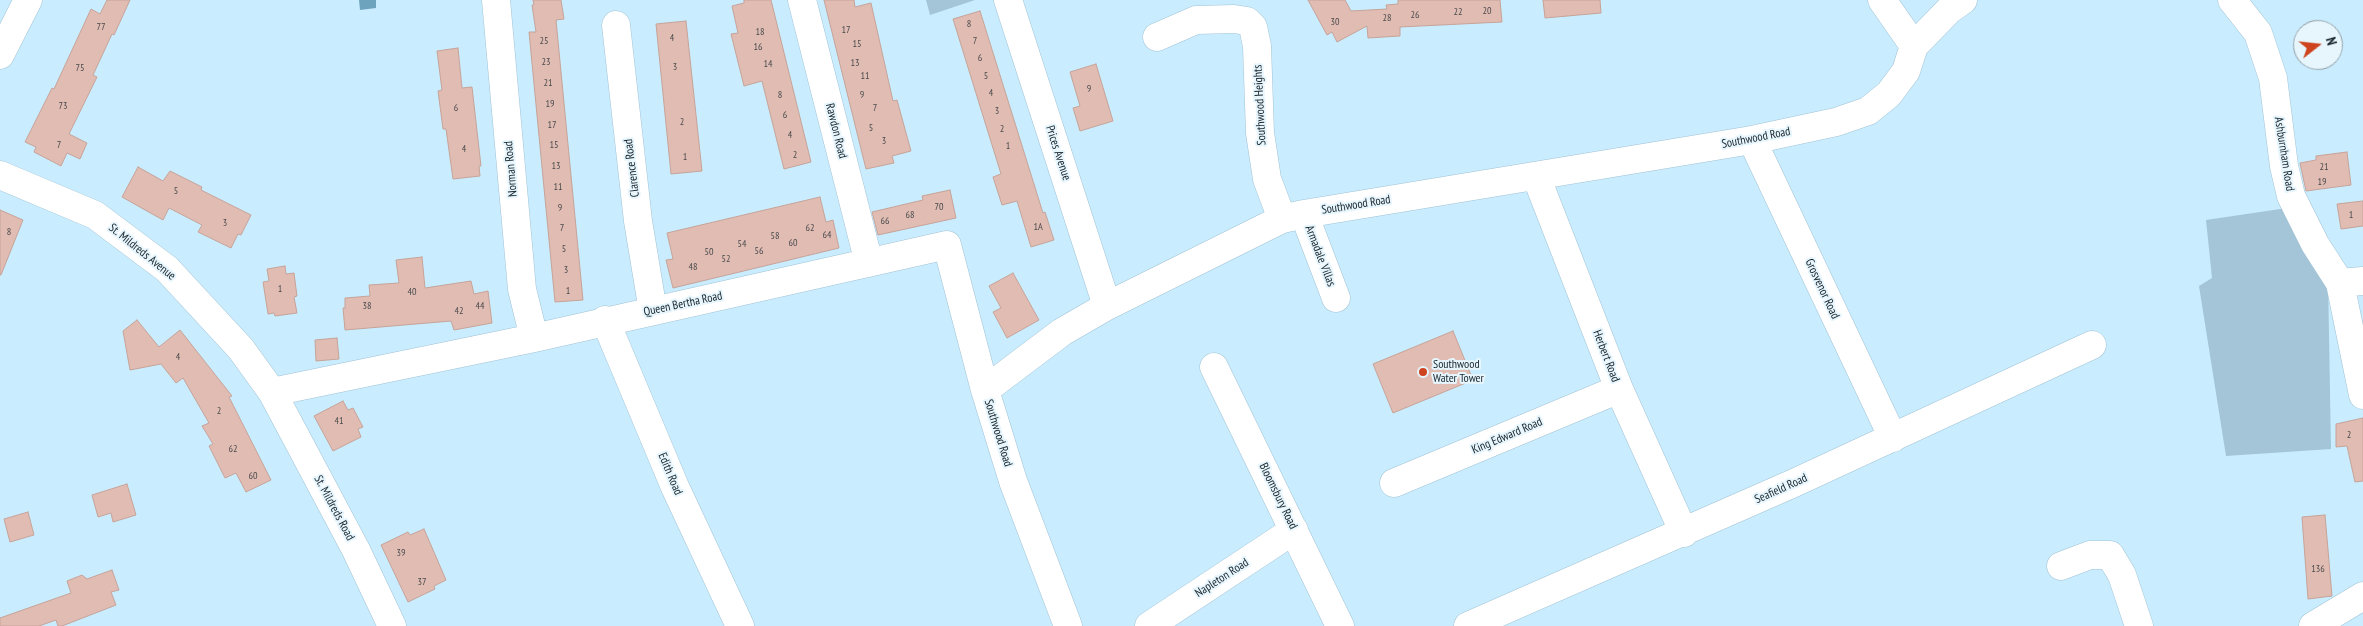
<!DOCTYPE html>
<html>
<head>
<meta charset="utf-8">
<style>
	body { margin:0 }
	#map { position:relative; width:2363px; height:626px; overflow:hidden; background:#c9ecfe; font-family:"PT Sans Narrow",sans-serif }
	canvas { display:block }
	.north { position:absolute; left:2293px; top:20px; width:50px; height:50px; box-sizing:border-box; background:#e7f5fd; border:1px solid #94a1a9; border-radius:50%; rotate:74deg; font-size:14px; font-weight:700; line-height:20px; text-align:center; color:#17242b }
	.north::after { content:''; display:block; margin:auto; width:18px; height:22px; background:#cd441e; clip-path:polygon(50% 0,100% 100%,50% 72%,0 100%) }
</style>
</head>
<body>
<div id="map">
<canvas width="2363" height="626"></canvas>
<div class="north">N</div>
</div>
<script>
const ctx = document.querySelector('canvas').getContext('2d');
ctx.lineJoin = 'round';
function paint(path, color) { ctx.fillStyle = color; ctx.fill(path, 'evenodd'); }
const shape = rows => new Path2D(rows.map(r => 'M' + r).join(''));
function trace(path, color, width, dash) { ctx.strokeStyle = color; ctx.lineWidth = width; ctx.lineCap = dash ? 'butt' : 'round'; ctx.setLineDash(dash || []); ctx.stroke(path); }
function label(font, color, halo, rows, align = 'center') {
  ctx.font = font + ' "PT Sans Narrow",sans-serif'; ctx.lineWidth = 4; ctx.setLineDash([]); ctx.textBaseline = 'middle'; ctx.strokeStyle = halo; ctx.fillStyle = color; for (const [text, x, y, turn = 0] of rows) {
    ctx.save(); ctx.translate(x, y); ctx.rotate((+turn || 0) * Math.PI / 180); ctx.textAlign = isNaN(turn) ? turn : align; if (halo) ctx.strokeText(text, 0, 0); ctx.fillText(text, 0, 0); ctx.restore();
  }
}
const green = shape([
	[926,0,975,0,930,15],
	[2287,208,2328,280,2331,449,2226,456,2199,286,2212,278,2206,220]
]);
const water = shape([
	[359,0,376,0,376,8,360,10]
]);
const building = shape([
	[107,0,130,0,114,35,112,34,93,75,97,77,69,134,87,143,80,159,67,153,61,166,34,152,36,147,25,142,52,88,54,89,91,9,100,14,107,0],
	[533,0,561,0,564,19,556,20,583,300,555,302,529,32,536,32,532,5,534,5,533,0],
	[744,0,771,0,811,162,784,169,762,81,744,86,731,34,738,33,732,6,744,3,744,0],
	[824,0,854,0,855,7,871,3,893,101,897,100,911,151,892,156,894,163,866,169,824,0],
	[1308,0,1345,0,1351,11,1387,9,1386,5,1398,4,1398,0,1500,0,1502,22,1400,27,1400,36,1368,38,1367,26,1337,42,1332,32,1327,35,1308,0],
	[1543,0,1600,0,1601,13,1545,18,1543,0],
	[980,11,1043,213,1045,212,1054,240,1031,247,1017,201,1002,205,993,177,1001,174,953,19,980,11],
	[686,21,702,171,671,174,656,24,686,21],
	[458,48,462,88,472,87,481,166,479,166,480,176,453,179,446,129,443,129,438,91,442,90,437,51,458,48],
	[1096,64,1113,121,1080,131,1073,108,1080,106,1070,72,1096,64],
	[2347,152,2351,185,2306,191,2300,163,2316,160,2316,156,2347,152],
	[138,167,163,181,170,171,202,187,201,190,251,215,241,235,238,234,231,248,198,232,202,225,169,208,163,220,122,197,138,167],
	[950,190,956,218,878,235,872,212,923,200,922,196,950,190],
	[820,197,826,222,833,220,839,248,673,288,666,260,673,259,667,233,820,197],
	[2363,201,2363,226,2341,229,2337,204,2363,201],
	[0,210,23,220,1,275,0,275,0,210],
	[422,257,425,288,471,281,474,294,488,291,492,323,454,330,451,321,345,330,343,308,345,308,345,298,370,296,369,285,399,283,396,260,422,257],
	[285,266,286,274,294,273,297,296,294,297,297,313,275,316,274,313,268,314,263,282,269,281,267,269,285,266],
	[1013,273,1039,320,1007,338,993,312,1001,308,989,286,1013,273],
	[137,320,159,347,180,330,232,396,229,397,271,480,246,492,236,473,225,478,209,446,213,444,202,426,209,423,183,378,176,383,161,364,130,370,123,331,137,320],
	[1453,331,1473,380,1393,413,1373,364,1453,331],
	[337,338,339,359,316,361,315,340,337,338],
	[343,401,348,410,353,408,363,427,358,429,361,437,333,451,314,416,343,401],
	[2363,418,2363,481,2355,482,2347,446,2336,447,2336,424,2363,418],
	[127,484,136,515,113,522,111,513,98,517,92,495,127,484],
	[28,512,34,535,10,542,4,519,28,512],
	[2325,515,2332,596,2308,599,2302,517,2325,515],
	[424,529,446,580,434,586,435,589,408,602,381,545,408,532,410,535,424,529],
	[112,570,119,590,111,592,116,605,62,626,58,626,56,620,39,626,0,626,0,618,71,593,67,581,82,575,87,579,112,570]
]);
const minor = shape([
	[496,0,522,289,534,338],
	[802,0,869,263],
	[1008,0,1107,306],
	[1882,0,1914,46],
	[2232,0,2258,33,2273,78,2284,166,2291,196,2315,244,2340,283,2363,395],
	[616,25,638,221,653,311],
	[1157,37,1196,20,1234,19,1247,21,1253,27,1257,46,1260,133,1267,179,1282,219],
	[1752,140,1893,438],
	[0,175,95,215,167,269,241,349,272,392,356,550,392,626],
	[1536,176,1619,389,1684,533],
	[1304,214,1336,298],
	[2340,283,2363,281],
	[605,320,675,487,740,626],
	[1214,367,1340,626],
	[985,390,1062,332,1107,306,1282,219,1304,214,1752,140,1836,122,1868,111,1889,94,1906,71,1914,46,1949,10,1963,0],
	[272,392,534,338,947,245,985,390,1013,481,1068,626],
	[1394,483,1619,389],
	[2061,566,2090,555,2110,555,2122,575,2139,626],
	[1149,626,1294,530],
	[1468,626,1794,483,2092,345],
	[2313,626,2363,596]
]);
const major = shape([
	[0,55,28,0]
]);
const markers = [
	[1423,372,5,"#cd441e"]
];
const numberNames = [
	["20",1487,11],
	["22",1458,12],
	["26",1415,15],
	["28",1387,18],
	["30",1335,22],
	["8",969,24],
	["77",101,27],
	["17",846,30],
	["18",760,32],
	["4",672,38],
	["25",544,41],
	["7",975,41],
	["15",857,44],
	["16",758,47],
	["6",980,58],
	["23",546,62],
	["13",855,63],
	["14",768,64],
	["3",675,67],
	["75",80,68],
	["11",865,76],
	["5",986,76],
	["21",548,83],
	["9",1089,89],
	["4",991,93],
	["8",780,95],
	["9",862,95],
	["19",550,104],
	["73",63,106],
	["6",456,108],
	["7",875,108],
	["3",997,111],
	["6",785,115],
	["2",682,122],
	["17",552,125],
	["5",871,128],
	["2",1002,129],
	["4",790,135],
	["3",884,141],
	["7",59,145],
	["15",554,145],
	["1",1008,146],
	["4",464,149],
	["2",795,155],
	["1",685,157],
	["13",556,166],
	["21",2324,167],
	["19",2322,182],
	["11",558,187],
	["5",176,191],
	["70",939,207],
	["9",560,208],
	["68",910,215],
	["1",2351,215],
	["66",885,221],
	["3",225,223],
	["1A",1038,227],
	["7",562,228],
	["62",810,228],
	["8",9,232],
	["64",827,235],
	["58",775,236],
	["60",793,243],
	["54",742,244],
	["5",564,249],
	["56",759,251],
	["50",709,252],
	["52",726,259],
	["48",693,267],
	["3",566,270],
	["1",280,289],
	["1",568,291],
	["40",412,292],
	["38",367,306],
	["44",480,306],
	["42",459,311],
	["4",178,357],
	["2",219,411],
	["41",339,421],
	["2",2349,435],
	["62",233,449],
	["60",253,476],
	["39",401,553],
	["136",2318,569],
	["37",422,582]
];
const streetNames = [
	["Southwood Heights",1260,105,-93],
	["Rawdon Road",836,131,76],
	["Southwood Road",1756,138,-11],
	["Prices Avenue",1058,153,72],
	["Ashburnham Road",2284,154,81],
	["Clarence Road",632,168,-97],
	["Norman Road",511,169,-95],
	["Southwood Road",1356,205,-9],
	["St. Mildreds Avenue",142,252,39],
	["Armadale Villas",1320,256,69],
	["Grosvenor Road",1822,289,65],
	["Queen Bertha Road",683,304,-12],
	["Herbert Road",1606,356,69],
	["Southwood Road",998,433,73],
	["King Edward Road",1507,436,-23],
	["Edith Road",670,474,67],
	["Seafield Road",1781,489,-24],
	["Bloomsbury Road",1278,496,64],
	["St. Mildreds Road",334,508,62],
	["Napleton Road",1222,578,-33]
];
const poiNames = [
	["Southwood",1433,365],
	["Water Tower",1433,379]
];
paint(green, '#a3c5d7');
paint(water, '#6ea3be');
paint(building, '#e0bcb2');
trace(building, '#c6a399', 1);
trace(minor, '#a1c3d5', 29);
trace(major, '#a1c3d5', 29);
trace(minor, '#fff', 28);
trace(major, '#fff', 28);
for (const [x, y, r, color] of markers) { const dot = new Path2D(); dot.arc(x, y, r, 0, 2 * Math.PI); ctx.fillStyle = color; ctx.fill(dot); trace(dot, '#e7f5fd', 2); }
label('10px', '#494a4d', null, numberNames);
label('12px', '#17242b', '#e7f5fd', streetNames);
label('12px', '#17242b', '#e7f5fd', poiNames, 'left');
</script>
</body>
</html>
